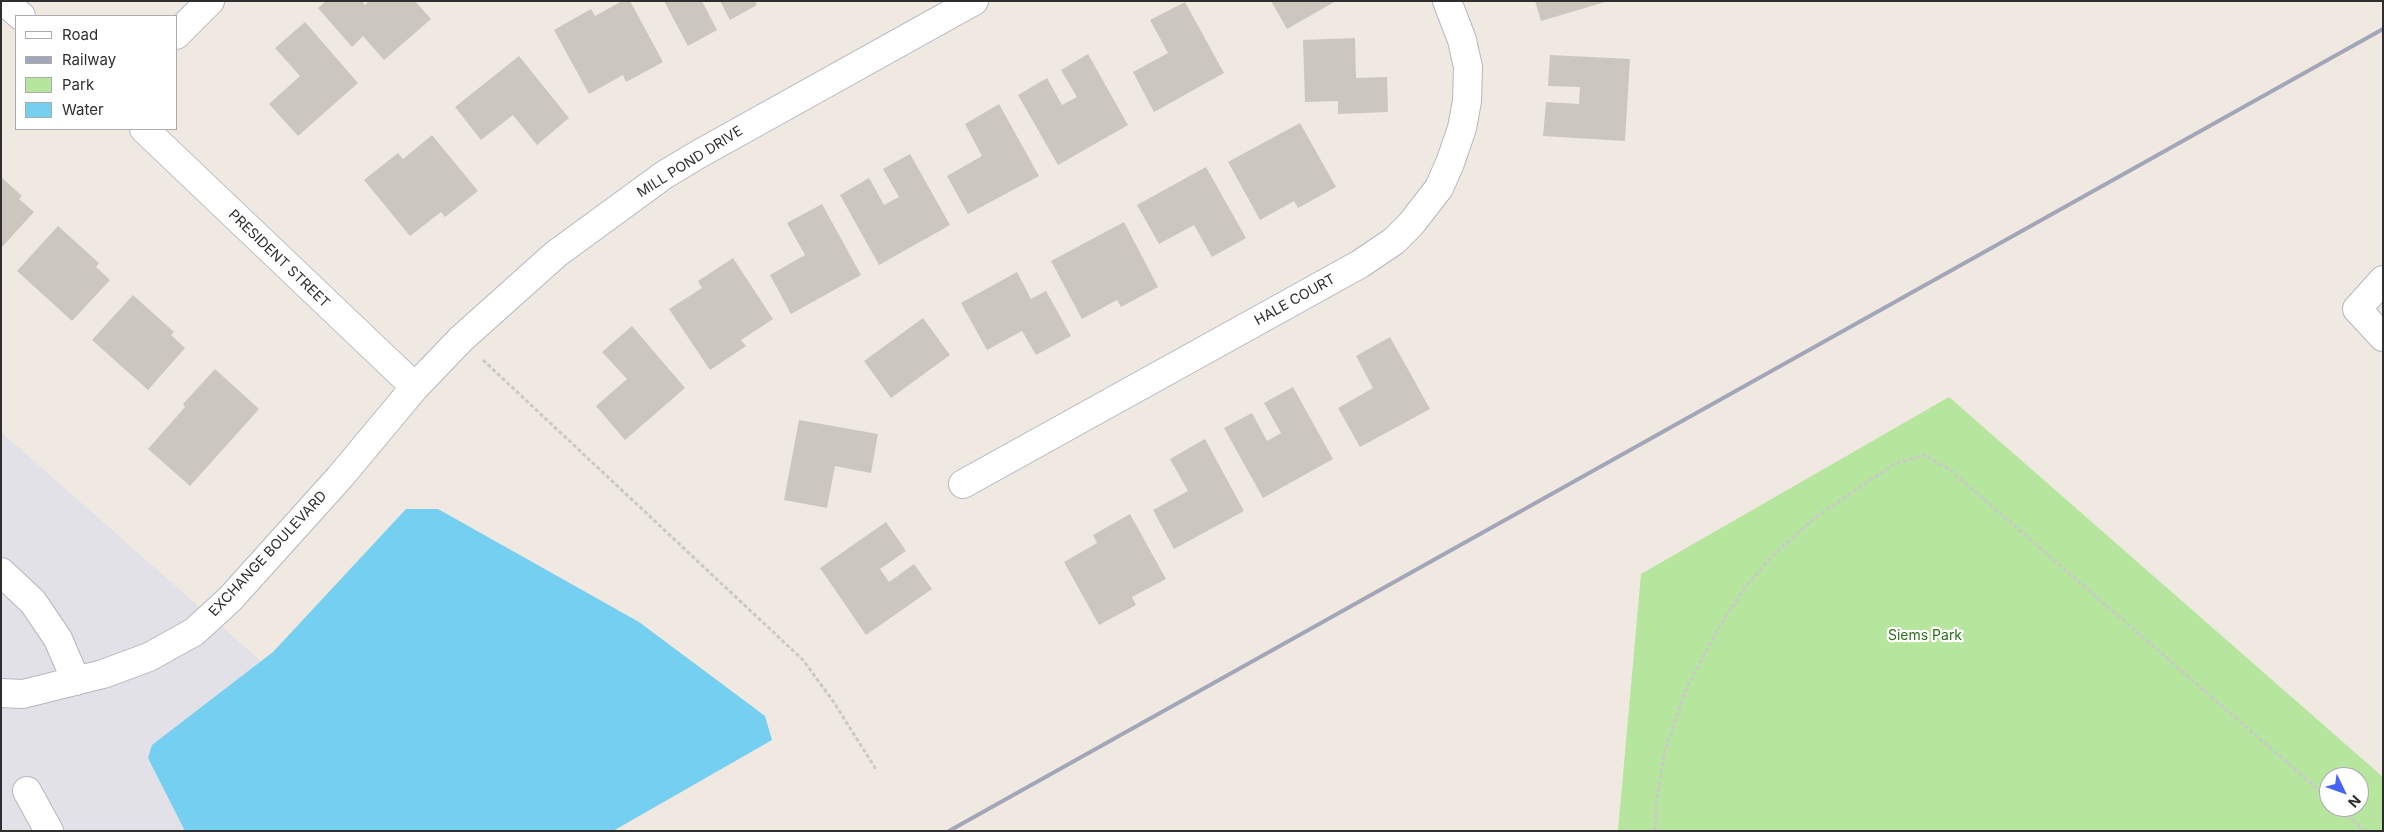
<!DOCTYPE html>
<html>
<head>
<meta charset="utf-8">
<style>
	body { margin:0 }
	#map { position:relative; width:2384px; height:832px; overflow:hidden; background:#efe9e1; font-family:Inter,sans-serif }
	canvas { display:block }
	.frame { position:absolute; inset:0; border:2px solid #2e2e2e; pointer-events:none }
	.legend { position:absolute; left:15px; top:15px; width:162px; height:115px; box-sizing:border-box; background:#fff; border:1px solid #ababab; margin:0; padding:6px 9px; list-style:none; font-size:15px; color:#2e2e2e }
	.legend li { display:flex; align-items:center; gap:10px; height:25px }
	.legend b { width:25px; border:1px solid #ababab }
	.north { position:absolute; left:2319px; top:767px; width:50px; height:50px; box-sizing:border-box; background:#fff; border:1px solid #ababab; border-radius:50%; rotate:132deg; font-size:14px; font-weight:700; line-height:20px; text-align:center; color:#2e2e2e }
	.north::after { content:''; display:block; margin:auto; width:18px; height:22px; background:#4264fb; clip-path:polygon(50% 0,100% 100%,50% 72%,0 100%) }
</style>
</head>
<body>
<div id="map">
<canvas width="2384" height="832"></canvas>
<div class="frame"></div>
<ul class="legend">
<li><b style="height:6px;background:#fff"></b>Road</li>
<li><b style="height:6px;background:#a3a6b8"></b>Railway</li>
<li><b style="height:14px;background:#b6e59e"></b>Park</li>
<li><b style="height:14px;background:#75cff0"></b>Water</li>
</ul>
<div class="north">N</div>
</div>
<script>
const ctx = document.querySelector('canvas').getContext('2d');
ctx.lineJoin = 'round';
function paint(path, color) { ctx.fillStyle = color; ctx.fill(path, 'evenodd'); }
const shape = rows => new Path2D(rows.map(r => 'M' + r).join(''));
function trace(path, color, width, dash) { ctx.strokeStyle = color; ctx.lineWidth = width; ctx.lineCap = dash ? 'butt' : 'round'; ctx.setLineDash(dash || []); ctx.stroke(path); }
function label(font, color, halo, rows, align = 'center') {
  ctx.font = font + ' Inter,sans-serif'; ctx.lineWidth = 4.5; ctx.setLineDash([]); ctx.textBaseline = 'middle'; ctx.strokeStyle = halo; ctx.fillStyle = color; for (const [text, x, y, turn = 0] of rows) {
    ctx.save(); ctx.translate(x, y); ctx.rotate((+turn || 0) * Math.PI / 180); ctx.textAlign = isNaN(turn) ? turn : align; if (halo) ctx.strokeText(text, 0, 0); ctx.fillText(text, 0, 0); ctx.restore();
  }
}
const industrial = shape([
	[1,432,163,575,454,831,1,831]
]);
const green = shape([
	[1949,397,2383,777,2383,831,1618,831,1641,574],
	[2329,777,2359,777,2359,807,2329,807]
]);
const water = shape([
	[406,509,438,509,639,622,765,716,772,740,613,831,185,831,148,758,152,745,273,652]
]);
const building = shape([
	[326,1,362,1,365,5,369,1,415,1,431,19,384,60,363,36,352,47,318,8],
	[622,1,630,1,663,62,626,82,623,75,589,94,554,30,591,9,595,16],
	[664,1,702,1,717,30,688,46],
	[720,1,755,1,757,5,730,20],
	[1271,1,1336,1,1287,29],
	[1535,1,1604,1,1605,2,1541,21],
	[1185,2,1224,73,1154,112,1133,72,1168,53,1150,20],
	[305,22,358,83,298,136,269,104,300,76,275,48],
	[1355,38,1356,78,1387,77,1388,112,1338,114,1338,101,1305,102,1303,40],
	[1088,54,1128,125,1058,165,1018,95,1047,78,1062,105,1077,97,1061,70],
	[1550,55,1630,59,1625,141,1543,136,1546,102,1579,104,1580,87,1548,86],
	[519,56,569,118,537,145,513,115,481,140,455,107],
	[999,104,1039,176,968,214,947,176,982,156,965,124],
	[1300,123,1336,187,1298,208,1294,201,1260,220,1228,162],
	[432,135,478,191,445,217,441,212,410,236,364,180,398,153,403,159],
	[910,154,950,225,879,265,840,195,869,178,884,205,899,197,883,169],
	[1206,167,1246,238,1212,257,1194,225,1159,244,1137,205],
	[1,177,22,196,19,199,34,212,1,248],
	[822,204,861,275,791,314,770,275,805,255,787,223],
	[1124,222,1158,287,1121,307,1117,300,1082,319,1051,261],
	[58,226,99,263,96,267,110,280,72,321,17,271],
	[733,258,773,319,741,340,746,346,710,370,669,309,702,288,698,281],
	[1017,272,1031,299,1046,291,1071,336,1036,355,1022,331,987,350,961,303],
	[133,295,174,332,171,335,185,348,148,390,92,340],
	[923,318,950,355,891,398,864,361],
	[632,326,685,388,625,440,596,406,627,379,602,352],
	[1390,337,1430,409,1360,447,1338,408,1373,388,1356,356],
	[215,369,259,409,190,486,148,449,185,407,183,404],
	[1293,387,1333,459,1263,498,1224,428,1252,413,1267,441,1281,433,1264,403],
	[799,420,878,434,871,473,835,466,827,508,784,500],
	[1205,439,1244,511,1174,549,1153,510,1188,491,1170,459],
	[1130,514,1166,579,1132,597,1136,605,1099,625,1064,562,1097,543,1093,535],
	[886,522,906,551,880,569,889,582,914,564,932,589,866,635,820,568]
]);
const path = shape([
	[483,360,803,660,833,701,877,771],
	[2338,807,2365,831],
	[1655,831,1656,804,1665,750,1687,687,1718,629,1746,586,1775,553,1816,517,1896,463,1924,455,1949,469,2329,799]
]);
const minor = shape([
	[4,1,21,16],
	[176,35,210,1],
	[144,129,415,387],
	[2383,280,2357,309,2383,337],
	[963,484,1360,264,1394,241,1411,224,1439,188,1450,163,1462,128,1467,101,1468,67,1462,40,1447,1],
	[1,572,33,602,58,639,76,681],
	[1,693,23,694,103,674,149,657,194,632,230,599,340,477,415,387,461,339,556,254,664,175,699,154,974,1],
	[27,791,49,831]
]);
const rail = shape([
	[949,831,2383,29]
]);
const streetNames = [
	["MILL POND DRIVE",690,162,-32],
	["PRESIDENT STREET",279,259,44],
	["HALE COURT",1295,300,-29],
	["EXCHANGE BOULEVARD",268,554,-47]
];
const parkNames = [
	["Siems Park",1925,636]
];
paint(industrial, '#e3e1e8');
paint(green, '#b6e59e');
paint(water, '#75cff0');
paint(building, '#cbc7bf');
trace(minor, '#b4b7c1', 30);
trace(path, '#c9c9c9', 3, [4, 2.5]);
trace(minor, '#fff', 28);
trace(rail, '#a3a6b8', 4);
label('14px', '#2e2e2e', '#fff', streetNames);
label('14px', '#2c6e1b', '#fff', parkNames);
</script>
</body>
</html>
